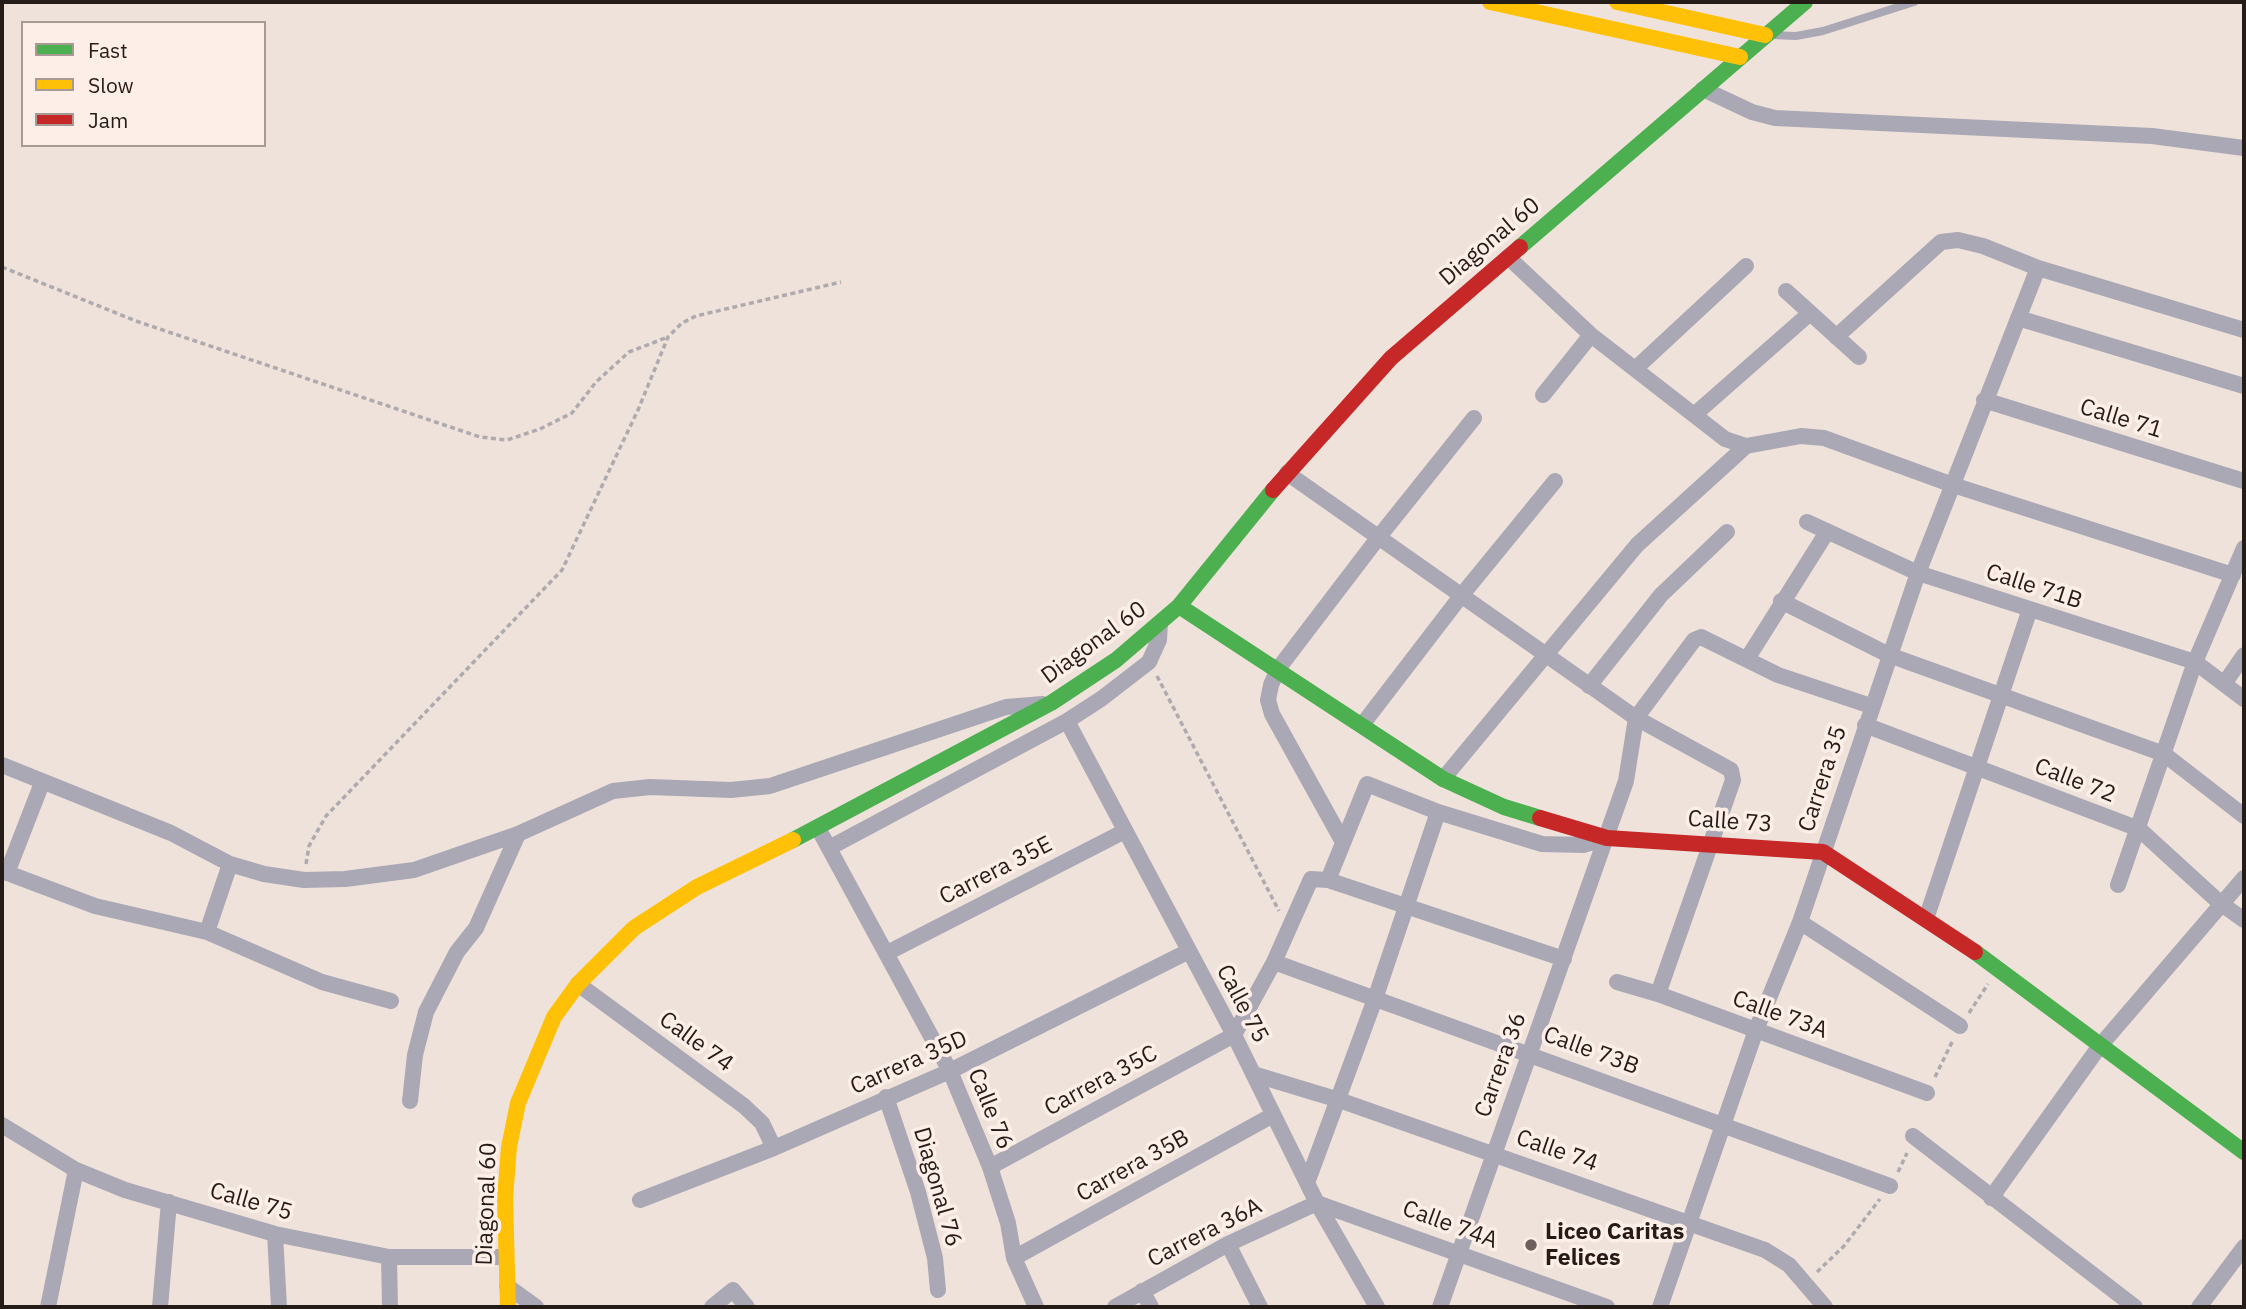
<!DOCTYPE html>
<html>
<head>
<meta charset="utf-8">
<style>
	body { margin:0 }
	#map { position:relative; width:2246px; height:1309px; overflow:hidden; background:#efe2db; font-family:"IBM Plex Sans",sans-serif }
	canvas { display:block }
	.frame { position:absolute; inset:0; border:4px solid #251c18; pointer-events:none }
	.legend { position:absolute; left:21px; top:21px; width:245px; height:126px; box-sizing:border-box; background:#fdeee7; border:2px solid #a79a94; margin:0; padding:9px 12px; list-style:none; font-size:21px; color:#251c18 }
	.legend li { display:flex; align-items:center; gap:14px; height:35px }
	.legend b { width:35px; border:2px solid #a79a94 }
</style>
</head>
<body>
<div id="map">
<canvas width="2246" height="1309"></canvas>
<div class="frame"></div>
<ul class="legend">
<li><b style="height:9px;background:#4caf50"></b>Fast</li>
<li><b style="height:9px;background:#ffc107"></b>Slow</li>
<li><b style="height:9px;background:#c62828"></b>Jam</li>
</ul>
</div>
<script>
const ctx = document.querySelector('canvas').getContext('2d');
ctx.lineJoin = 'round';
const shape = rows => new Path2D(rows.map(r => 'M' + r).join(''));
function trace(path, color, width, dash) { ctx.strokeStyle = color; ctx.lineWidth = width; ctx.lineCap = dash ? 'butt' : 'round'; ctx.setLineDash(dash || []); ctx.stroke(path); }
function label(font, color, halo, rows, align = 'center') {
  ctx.font = font + ' "IBM Plex Sans",sans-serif'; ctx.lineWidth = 7; ctx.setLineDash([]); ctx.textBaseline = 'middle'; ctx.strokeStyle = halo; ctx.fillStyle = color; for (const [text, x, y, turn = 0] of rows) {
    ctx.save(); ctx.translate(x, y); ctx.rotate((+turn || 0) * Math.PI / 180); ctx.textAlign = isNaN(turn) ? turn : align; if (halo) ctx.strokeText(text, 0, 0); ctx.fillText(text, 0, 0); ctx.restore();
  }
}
const path = shape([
	[2,267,136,321,480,437,507,440,540,429,572,413,596,382,629,352,668,337],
	[1157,676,1279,911],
	[306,864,309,846,326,816,562,570,638,410,668,337,682,323,696,316,841,282],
	[1969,1013,1988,984],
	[1935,1077,1953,1040],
	[1898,1172,1907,1153],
	[1817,1272,1844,1246,1880,1199]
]);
const lane = shape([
	[1771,35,1796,36,1823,31,1914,2]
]);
const street = shape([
	[1703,89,1752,112,1775,118,2152,136,2244,148],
	[1508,257,1591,335,1725,439,1746,446,1801,436,1824,438,1953,485,2233,575],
	[1786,291,1859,357],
	[2018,318,2244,386],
	[1836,337,1941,242,1958,240,1983,246,2038,268,2244,330],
	[1635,369,1746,266],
	[1543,395,1591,335],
	[1984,400,2244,481],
	[1694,415,1809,314],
	[1287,473,1636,718,1731,770,1733,780,1658,994],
	[1807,522,1918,573,2195,662,2244,699],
	[1781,601,1889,655,2164,754,2244,816],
	[1747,659,1827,532],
	[2224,684,2244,655],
	[1589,686,1661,595,1727,532],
	[1067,721,1234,1035,1317,1203,1377,1307],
	[1362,725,1461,596,1555,481],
	[1865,725,2139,829,2220,903,2244,920],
	[2,765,171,833,230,864,264,874,304,880,345,879,414,870,518,834,613,791,650,787,731,790,770,786,1006,707,1043,704],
	[1443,779,1637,545,1746,446],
	[818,828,950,1071,990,1167,1008,1223,1014,1258,1036,1307],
	[1343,842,1272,714,1268,700,1271,685,1278,669,1378,538,1474,418],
	[829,848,1067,721,1101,699,1149,662,1159,640,1160,623],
	[2,871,95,906,207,932,322,982,391,1001],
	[7,873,42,783],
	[1328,880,1367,784,1438,812,1542,844,1583,845,1607,838],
	[2118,885,2195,662,2244,548],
	[1926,919,2030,609],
	[1800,922,1960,1026],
	[207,932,230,864],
	[887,953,1125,831],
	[1274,962,1890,1186],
	[1617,982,1658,994,1927,1093],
	[578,984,744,1106,762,1123,774,1148],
	[1253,1074,1339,1100,1765,1250,1789,1265,1825,1307],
	[886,1097,918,1192,935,1258,938,1290],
	[410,1101,415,1055,426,1012,457,952,476,928,518,834],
	[2,1125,76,1170,125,1190,275,1234,389,1257,506,1257],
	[1913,1136,2135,1307],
	[990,1167,1234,1035,1274,962,1311,879,1328,880,1564,959],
	[1307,1183,1375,999,1438,812],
	[1991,1198,2099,1047,2244,878],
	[640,1200,774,1148,950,1071,1189,951],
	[275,1234,279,1307],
	[1228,1244,1260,1307],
	[389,1257,390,1307],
	[1014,1258,1273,1115],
	[507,1286,536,1307],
	[1142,1291,1151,1307],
	[48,1307,76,1170],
	[160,1307,169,1202],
	[712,1307,733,1290,747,1307],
	[1115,1307,1228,1244,1317,1203,1607,1307],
	[1440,1307,1626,781,1636,718,1694,640,1701,637,1778,675,1871,706],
	[1660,1307,1756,1030,1800,922,1918,573,2038,268],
	[2199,1307,2244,1247]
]);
const fast = shape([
	[1520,247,1805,2],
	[1179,606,1443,779,1504,807,1540,818],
	[793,840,1051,703,1116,660,1179,606,1273,490],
	[1975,952,2244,1152]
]);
const slow = shape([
	[1490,2,1740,57],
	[1617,2,1765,35],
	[508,1307,505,1198,509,1147,518,1103,554,1017,578,984,634,928,697,887,793,840]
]);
const jam = shape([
	[1273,490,1391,358,1520,247],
	[1540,818,1607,838,1823,852,1975,952]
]);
const markers = [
	[1531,1245,7,"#6c615c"]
];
const streetNames = [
	["Diagonal 60",1490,242,-40],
	["Calle 71",2121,419,17],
	["Calle 71B",2034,587,18],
	["Diagonal 60",1094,643,-36],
	["Carrera 35",1823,779,-72],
	["Calle 72",2075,781,21],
	["Calle 73",1730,822,4],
	["Carrera 35E",996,871,-27],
	["Calle 75",1242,1004,62],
	["Calle 73A",1780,1015,20],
	["Calle 74",696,1042,36],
	["Calle 73B",1591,1051,20],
	["Carrera 35D",909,1063,-24],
	["Carrera 36",1501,1065,-70],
	["Carrera 35C",1101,1081,-28],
	["Calle 76",990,1109,68],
	["Calle 74",1557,1151,19],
	["Carrera 35B",1133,1166,-29],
	["Diagonal 76",937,1187,74],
	["Calle 75",251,1202,16],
	["Diagonal 60",487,1204,-88],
	["Calle 74A",1450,1225,20],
	["Carrera 36A",1205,1233,-27]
];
const poiNames = [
	["Liceo Caritas",1545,1232],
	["Felices",1545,1258]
];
trace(path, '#afaaad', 3.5, [5, 3.5]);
trace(lane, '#aaa8b4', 8);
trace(street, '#aaa8b4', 16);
trace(fast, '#4caf50', 16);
trace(slow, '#ffc107', 16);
trace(jam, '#c62828', 16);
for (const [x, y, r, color] of markers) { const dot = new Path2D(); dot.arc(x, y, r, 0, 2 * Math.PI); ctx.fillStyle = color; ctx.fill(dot); trace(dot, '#fdeee7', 2.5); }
label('23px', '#251c18', '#fdeee7', streetNames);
label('bold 23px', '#251c18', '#fdeee7', poiNames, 'left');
</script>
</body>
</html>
